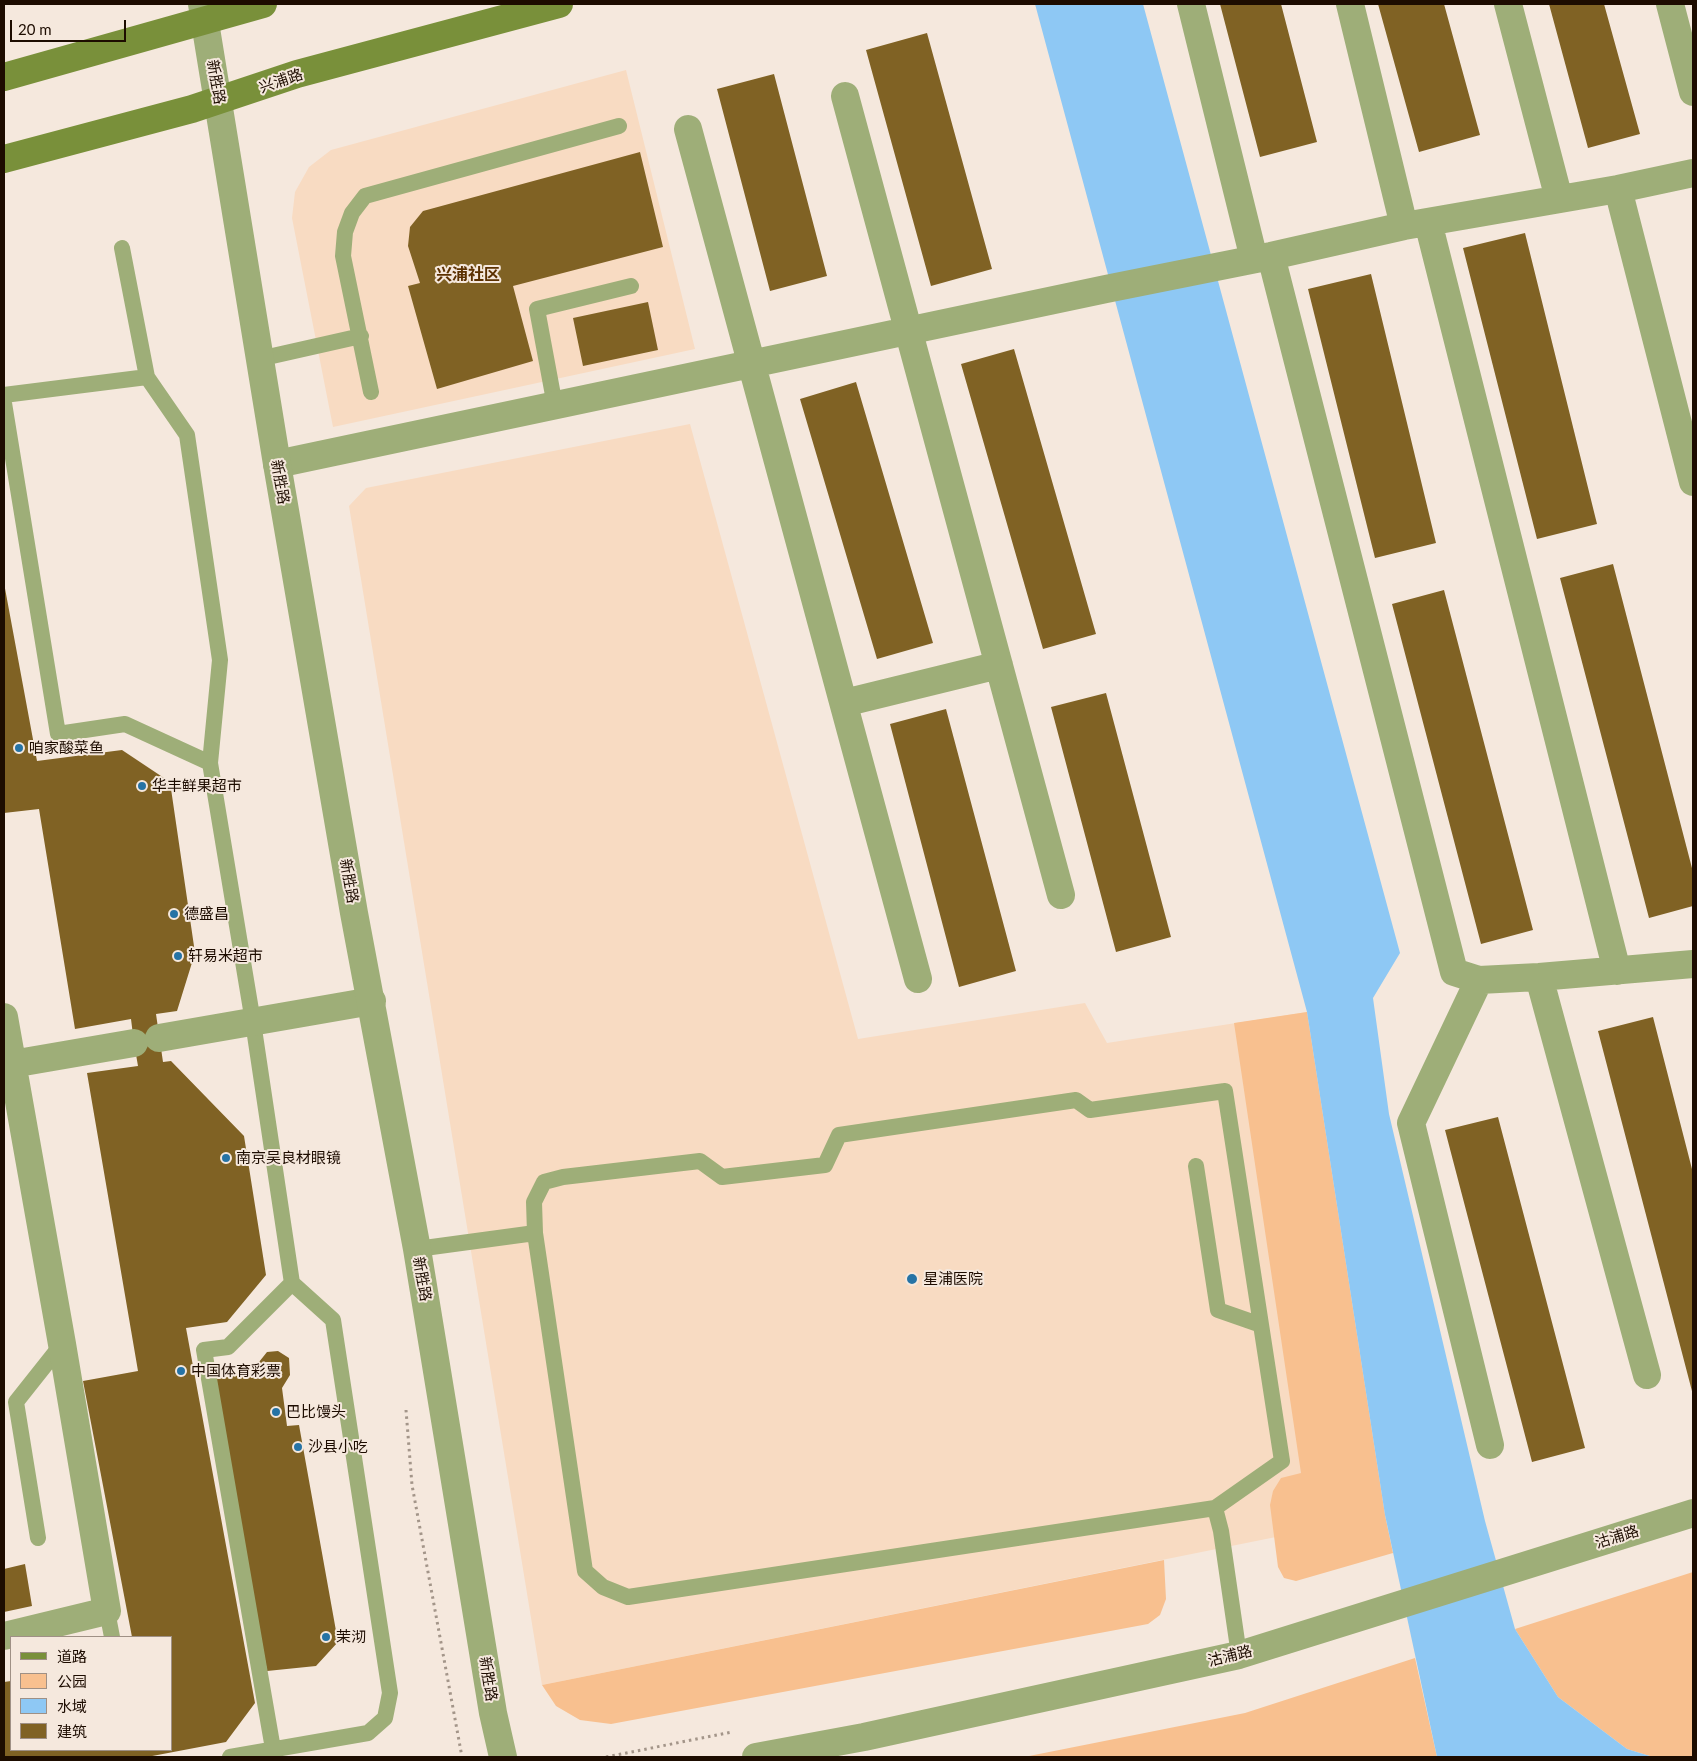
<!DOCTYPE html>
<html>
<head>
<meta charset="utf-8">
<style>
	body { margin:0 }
	#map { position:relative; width:1697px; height:1761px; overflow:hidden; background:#f5e8dd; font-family:Lato,"Noto Sans SC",sans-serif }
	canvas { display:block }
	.frame { position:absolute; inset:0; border:5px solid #1d0c00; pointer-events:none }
	.legend { position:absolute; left:10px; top:1636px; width:162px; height:115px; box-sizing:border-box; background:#f5e8dd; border:1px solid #9f9085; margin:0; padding:6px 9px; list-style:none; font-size:15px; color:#1d0c00 }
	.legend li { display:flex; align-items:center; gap:10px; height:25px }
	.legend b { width:25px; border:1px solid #9f9085 }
	.scale { position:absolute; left:10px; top:20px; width:116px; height:22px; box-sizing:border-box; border:2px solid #1d0c00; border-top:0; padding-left:6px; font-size:15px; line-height:18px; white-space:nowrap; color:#1d0c00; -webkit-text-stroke:4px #f5e8dd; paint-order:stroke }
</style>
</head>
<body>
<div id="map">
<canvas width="1697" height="1761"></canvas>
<div class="frame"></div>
<ul class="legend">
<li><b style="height:6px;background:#79903a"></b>道路</li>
<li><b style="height:14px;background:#f8c08f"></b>公园</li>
<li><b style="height:14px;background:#8ec8f4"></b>水域</li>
<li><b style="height:14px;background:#806224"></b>建筑</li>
</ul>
<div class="scale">20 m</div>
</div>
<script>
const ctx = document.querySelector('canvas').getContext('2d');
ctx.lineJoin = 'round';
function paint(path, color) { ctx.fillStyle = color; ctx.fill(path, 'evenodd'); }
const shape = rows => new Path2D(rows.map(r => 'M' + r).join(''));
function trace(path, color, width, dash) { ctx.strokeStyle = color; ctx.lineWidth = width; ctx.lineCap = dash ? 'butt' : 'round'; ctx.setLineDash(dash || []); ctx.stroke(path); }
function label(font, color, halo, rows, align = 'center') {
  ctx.font = font + ' Lato,"Noto Sans SC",sans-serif'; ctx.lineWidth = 4; ctx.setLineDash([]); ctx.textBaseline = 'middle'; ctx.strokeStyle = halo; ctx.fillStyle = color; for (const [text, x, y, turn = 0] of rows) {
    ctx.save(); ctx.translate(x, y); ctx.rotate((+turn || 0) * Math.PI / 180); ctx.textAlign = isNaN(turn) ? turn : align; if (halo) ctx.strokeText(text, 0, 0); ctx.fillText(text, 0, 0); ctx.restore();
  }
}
const built = shape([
	[626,70,695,349,333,427,292,218,295,192,309,167,331,150],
	[690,424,858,1039,1085,1003,1107,1043,1307,1012,1385,1515,542,1685,349,506,366,488]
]);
const green = shape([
	[1307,1012,1385,1515,1393,1553,1296,1581,1284,1578,1278,1567,1270,1505,1273,1491,1281,1478,1301,1473,1234,1023],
	[1164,1560,1166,1599,1160,1615,1148,1624,611,1724,580,1720,556,1706,542,1685],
	[1693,1572,1693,1757,1653,1757,1627,1749,1558,1697,1515,1629],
	[1415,1658,1437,1757,1024,1757,1245,1713]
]);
const water = shape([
	[1035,4,1143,4,1400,953,1373,998,1389,1114,1485,1521,1515,1629,1558,1697,1627,1749,1653,1757,1437,1757,1385,1515,1307,1012]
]);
const building = shape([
	[1220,4,1281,4,1317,142,1260,157],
	[1378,4,1444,4,1480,135,1419,152],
	[1549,4,1604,4,1640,134,1588,148],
	[927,33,992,269,931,286,866,50],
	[774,74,827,276,770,291,717,89],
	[640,152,663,247,513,286,533,361,437,389,408,286,420,283,408,246,410,227,423,211],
	[1525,233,1597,524,1537,539,1463,248],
	[1371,274,1436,543,1375,558,1308,289],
	[648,302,658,350,583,366,573,318],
	[1014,349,1096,634,1043,649,961,364],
	[856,382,933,643,877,659,800,399],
	[1613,564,1693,872,1693,906,1649,918,1560,578],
	[4,583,37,761,122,750,170,782,195,953,177,1011,156,1014,163,1062,171,1061,244,1136,266,1275,227,1322,186,1328,255,1703,226,1742,147,1757,4,1757,4,1682,11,1681,11,1750,171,1750,171,1637,132,1637,83,1381,138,1371,87,1073,138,1066,134,1043,131,1019,75,1029,39,809,4,813],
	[1444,590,1533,930,1481,944,1392,604],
	[1106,693,1171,937,1116,952,1051,707],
	[946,709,1016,971,959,987,890,724],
	[1653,1017,1693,1173,1693,1395,1598,1031],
	[1498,1117,1585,1448,1532,1462,1445,1130],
	[278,1351,289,1358,290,1375,282,1388,287,1426,299,1425,338,1642,316,1666,267,1671,215,1379,260,1372,259,1362,267,1352],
	[25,1564,32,1606,4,1612,4,1569]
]);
const path = shape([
	[406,1410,412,1485,462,1757],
	[606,1757,732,1732]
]);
const service = shape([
	[122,248,147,377],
	[259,359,361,336],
	[371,392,343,256,345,232,352,213,365,196,619,126],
	[4,395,147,377,187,435,220,660,210,763,253,1022,292,1283,333,1320,390,1693,385,1718,368,1733,230,1757],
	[4,403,58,734,125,724,210,763],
	[555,406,537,309,631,286],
	[1225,1091,1282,1461,1215,1508,628,1597,603,1587,585,1571,535,1233,534,1202,544,1182,563,1177,700,1161,722,1177,825,1165,839,1135,1076,1100,1090,1110,1225,1091],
	[1196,1166,1218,1310,1261,1325],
	[417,1249,535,1233],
	[1215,1508,1221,1531,1239,1655],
	[38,1538,16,1402,62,1344],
	[107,1611,112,1637],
	[273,1749,204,1350,228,1347,292,1283]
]);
const minor = shape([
	[1191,4,1254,259],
	[1350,4,1404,226],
	[1508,4,1559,199],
	[1670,4,1693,92],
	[845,96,1061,895],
	[688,129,918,979],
	[1618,189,1693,482],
	[1428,222,1617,971],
	[1271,256,1454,972,1479,980,1539,977,1693,964],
	[277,464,1106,289,1271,256,1404,226,1618,189,1693,173],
	[844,703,999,665],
	[1539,977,1647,1375],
	[1479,980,1411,1123,1490,1445],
	[4,1017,62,1344,107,1611,4,1636],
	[159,1038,372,1001],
	[12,1064,134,1043]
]);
const tertiary = shape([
	[202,4,277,464,354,913,417,1249,493,1713,503,1757],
	[756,1757,864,1737,1239,1655,1693,1513]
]);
const secondary = shape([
	[4,77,263,4],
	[4,159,192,109,297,74,559,4]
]);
const markers = [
	[19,748,5,"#2673a5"],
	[142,786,5,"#2673a5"],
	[174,914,5,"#2673a5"],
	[178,956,5,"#2673a5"],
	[226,1158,5,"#2673a5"],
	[912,1279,6,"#2673a5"],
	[181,1371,5,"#2673a5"],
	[276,1412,5,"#2673a5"],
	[298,1447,5,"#2673a5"],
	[326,1637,5,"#2673a5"]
];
const streetNames = [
	["兴浦路",281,81,-19],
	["新胜路",216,82,80],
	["新胜路",280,482,80],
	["新胜路",349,881,80],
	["新胜路",422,1279,80],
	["沽浦路",1617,1537,-17],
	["沽浦路",1230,1656,-14],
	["新胜路",488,1679,81]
];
const poiNames = [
	["咱家酸菜鱼",29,748],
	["华丰鲜果超市",152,786],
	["德盛昌",184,914],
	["轩易米超市",188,956],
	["南京吴良材眼镜",236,1158],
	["星浦医院",923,1279],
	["中国体育彩票",191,1371],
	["巴比馒头",286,1412],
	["沙县小吃",308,1447],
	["茉沏",336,1637]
];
const neighbourhoodNames = [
	["兴浦社区",468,275]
];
paint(built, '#f8dbc2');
paint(green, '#f8c08f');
paint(water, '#8ec8f4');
paint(building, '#806224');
trace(path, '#a39589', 3, [2.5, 4]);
trace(service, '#9eae78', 16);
trace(minor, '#9eae78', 28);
trace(tertiary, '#9eae78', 28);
trace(secondary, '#79903a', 28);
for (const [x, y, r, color] of markers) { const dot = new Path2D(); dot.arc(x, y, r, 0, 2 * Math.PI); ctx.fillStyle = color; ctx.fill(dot); trace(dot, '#f5e8dd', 2); }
label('15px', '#1d0c00', '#f5e8dd', streetNames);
label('15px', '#1d0c00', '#f5e8dd', poiNames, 'left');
label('bold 16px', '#5b3000', '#f5e8dd', neighbourhoodNames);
</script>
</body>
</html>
